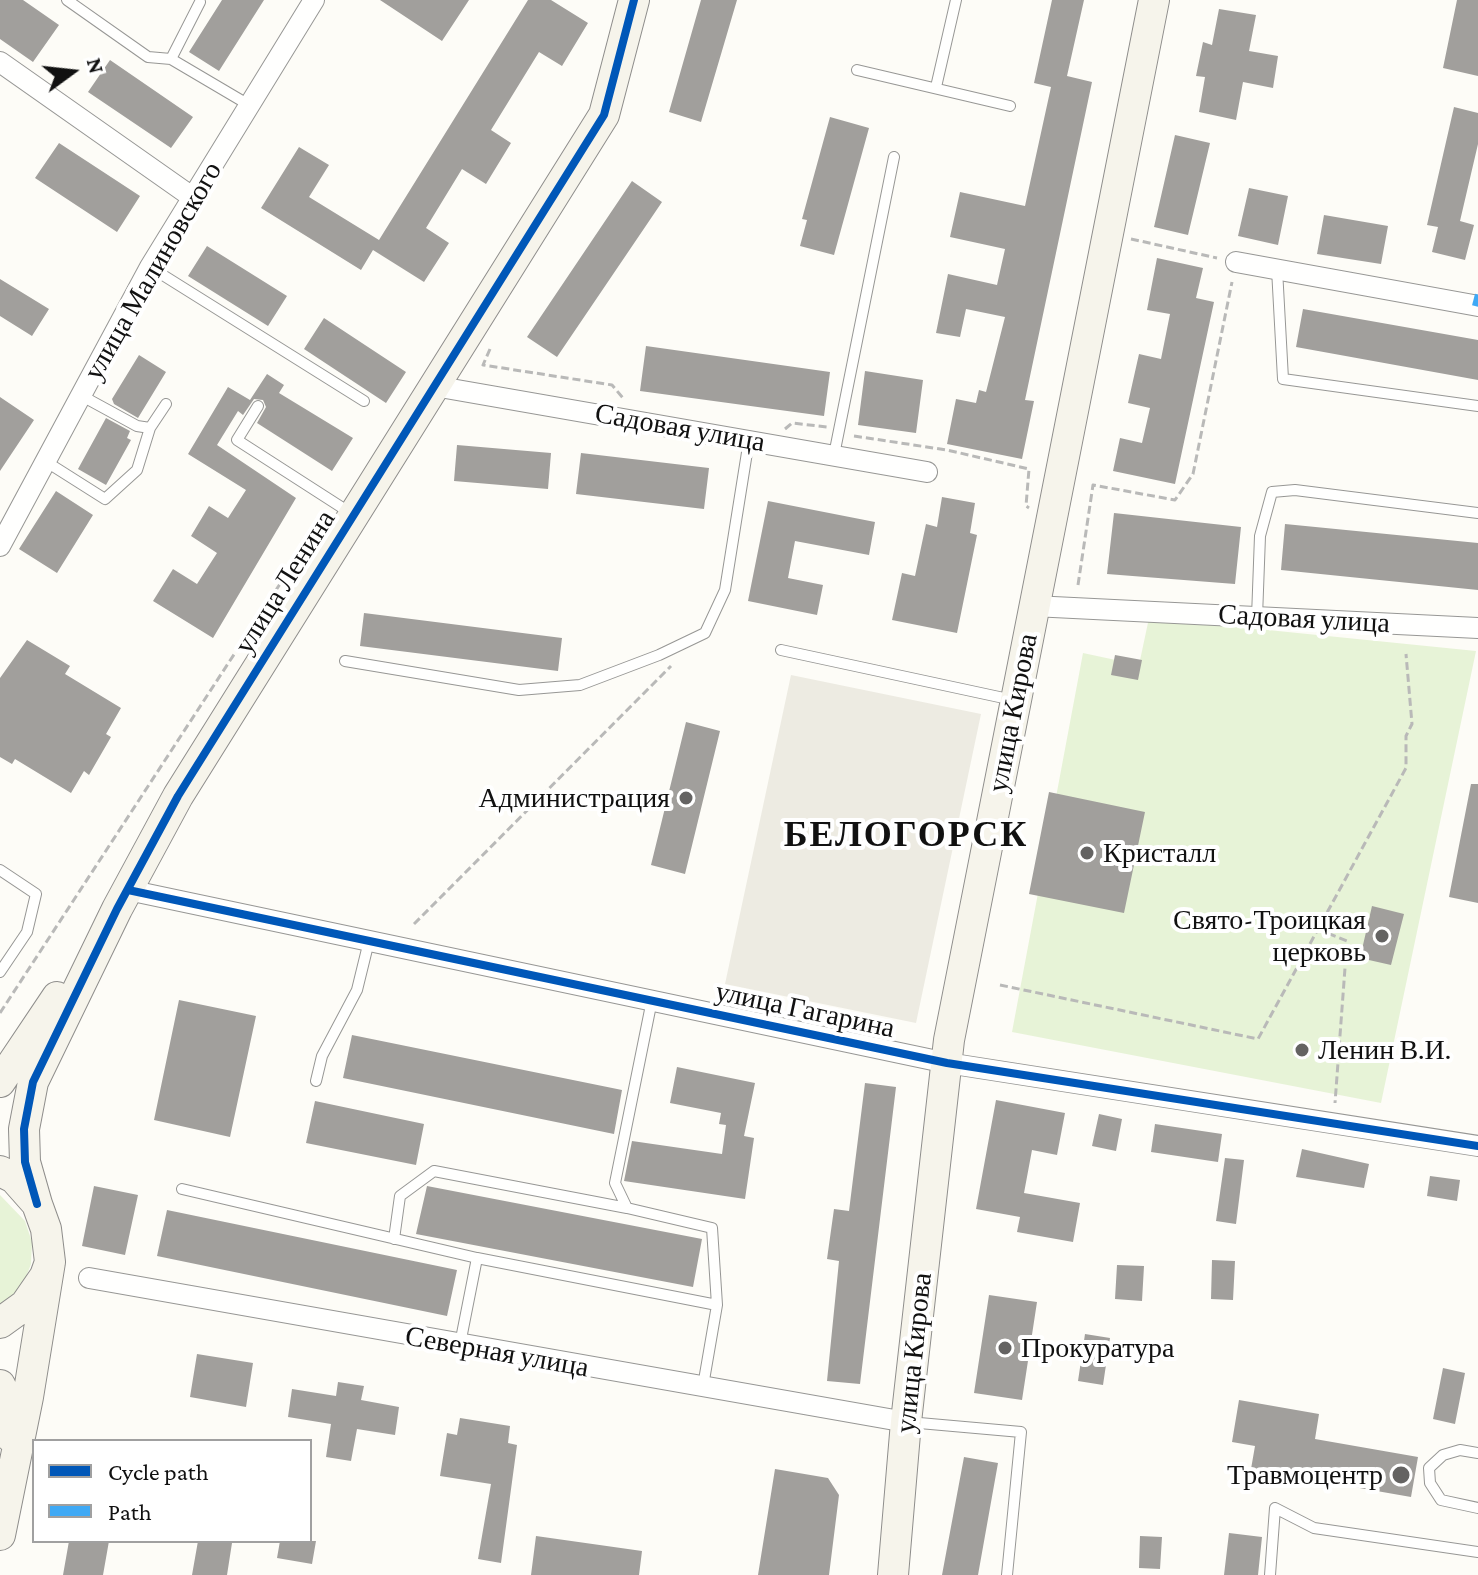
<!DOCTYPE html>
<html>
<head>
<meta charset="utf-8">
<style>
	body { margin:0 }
	#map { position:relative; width:1478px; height:1575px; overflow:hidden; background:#fdfcf7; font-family:"Crimson Pro",serif }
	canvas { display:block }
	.legend { position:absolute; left:32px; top:1439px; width:280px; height:104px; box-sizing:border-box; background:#fff; border:2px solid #a0a0a0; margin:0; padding:10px 14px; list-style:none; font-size:24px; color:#111 }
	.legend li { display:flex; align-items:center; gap:16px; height:40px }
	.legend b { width:40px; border:2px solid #a0a0a0 }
	.north { position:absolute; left:32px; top:32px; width:80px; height:80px; -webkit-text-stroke:6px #fff; paint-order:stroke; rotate:75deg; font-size:22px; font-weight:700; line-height:32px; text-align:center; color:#111 }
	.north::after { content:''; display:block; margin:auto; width:28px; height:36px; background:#111; clip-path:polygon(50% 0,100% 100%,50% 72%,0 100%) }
</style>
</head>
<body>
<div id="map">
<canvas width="1478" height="1575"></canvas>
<ul class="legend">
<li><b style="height:10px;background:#0057b8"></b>Cycle path</li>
<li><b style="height:10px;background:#3fa9f5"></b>Path</li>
</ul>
<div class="north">N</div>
</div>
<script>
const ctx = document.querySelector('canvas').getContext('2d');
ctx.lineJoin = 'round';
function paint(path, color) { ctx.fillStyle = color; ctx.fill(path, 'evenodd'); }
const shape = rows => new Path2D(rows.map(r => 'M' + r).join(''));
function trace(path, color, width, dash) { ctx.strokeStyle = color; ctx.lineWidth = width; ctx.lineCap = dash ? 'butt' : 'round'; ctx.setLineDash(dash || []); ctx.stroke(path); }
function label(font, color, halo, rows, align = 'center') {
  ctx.font = font + ' "Crimson Pro",serif'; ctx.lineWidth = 8; ctx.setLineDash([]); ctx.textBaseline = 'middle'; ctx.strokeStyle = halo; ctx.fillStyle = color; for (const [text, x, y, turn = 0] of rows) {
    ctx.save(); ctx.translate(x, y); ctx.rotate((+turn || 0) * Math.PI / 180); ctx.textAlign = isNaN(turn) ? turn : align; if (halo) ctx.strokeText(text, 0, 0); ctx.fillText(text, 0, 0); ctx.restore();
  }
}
const green = shape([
	[1149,618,1476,651,1381,1103,1012,1032,1083,653,1139,665],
	[0,1195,25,1221,32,1242,31,1264,23,1285,0,1307]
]);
const plaza = shape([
	[791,675,981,714,916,1023,725,984]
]);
const building = shape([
	[0,0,23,0,59,25,33,62,0,39],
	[222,0,264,0,219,71,189,52],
	[380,0,469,0,442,41],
	[528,0,551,0,588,23,562,66,539,52,491,130,511,143,486,184,462,169,426,228,449,243,424,282,373,250,361,270,261,208,299,147,329,165,309,197,379,240],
	[701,0,737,0,701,122,669,112],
	[1052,0,1084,0,1067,76,1092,82,1025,400,1034,401,1022,459,947,444,956,399,976,403,979,390,986,392,1005,317,966,309,960,337,936,333,948,274,997,285,1005,249,950,237,960,192,1025,206,1051,87,1034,83],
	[1457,0,1478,0,1478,76,1443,68],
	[1219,9,1256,15,1249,51,1278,56,1273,88,1243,82,1236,120,1199,112,1205,77,1196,76,1203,42,1212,45],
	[110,60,193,117,171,148,88,92],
	[1454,107,1478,113,1478,144,1460,221,1474,225,1465,260,1432,252,1438,227,1427,225],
	[830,117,869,128,834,255,800,246,807,220,802,219],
	[1175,135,1210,143,1188,235,1154,227],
	[59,143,140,196,117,232,35,178],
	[632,181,662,202,557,357,527,337],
	[1249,188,1288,196,1278,245,1238,236],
	[1324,215,1388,226,1381,264,1317,254],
	[207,246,287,296,268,326,188,276],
	[1157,258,1203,268,1196,298,1214,302,1175,484,1113,471,1120,438,1142,443,1150,408,1128,403,1139,354,1161,359,1170,314,1147,310],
	[0,279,49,309,32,336,0,316],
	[1303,309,1478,340,1478,380,1296,347],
	[324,318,406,372,386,403,304,349],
	[646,346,830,372,824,416,640,391],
	[139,355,166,372,138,418,114,404,112,399],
	[865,371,923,380,916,433,858,425],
	[267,374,284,385,279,393,353,438,332,471,257,423,266,407,263,400,254,399,243,415,238,411,217,445,296,498,213,638,153,601,173,569,197,584,217,553,191,536,209,506,228,518,246,490,188,454,228,387,250,400],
	[0,397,34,420,0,471],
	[106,418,130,431,127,438,131,440,106,485,78,469],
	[457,445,551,453,548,489,454,481],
	[581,453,709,468,704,509,576,494],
	[56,491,93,515,57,573,19,549],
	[942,497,975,503,970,533,977,535,957,633,892,620,902,573,915,576,926,524,937,527],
	[768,501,875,522,869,555,795,541,788,578,823,585,817,615,748,601],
	[1114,513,1241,527,1235,584,1107,574],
	[1285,524,1478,543,1478,590,1281,570],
	[364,613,562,638,558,671,360,646],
	[27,640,70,666,65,674,121,708,106,734,111,737,89,775,84,771,71,793,15,759,12,764,0,757,0,678],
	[1115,655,1142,660,1138,680,1111,675],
	[686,722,720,731,685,874,651,865],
	[1471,784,1478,784,1478,903,1449,897],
	[1049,792,1145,812,1124,913,1029,894],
	[1372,906,1404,914,1391,965,1360,958],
	[179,1000,256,1016,230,1137,154,1120],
	[352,1035,622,1090,614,1134,343,1078],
	[677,1067,755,1083,744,1136,754,1138,745,1199,624,1181,632,1141,722,1154,726,1125,719,1124,721,1113,670,1103],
	[865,1083,896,1087,860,1384,827,1381,839,1261,827,1259,834,1209,849,1211],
	[996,1100,1065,1113,1057,1155,1032,1150,1024,1193,1080,1203,1073,1242,1017,1232,1020,1217,976,1209],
	[315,1101,424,1124,416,1165,306,1143],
	[1099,1114,1122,1119,1116,1151,1092,1146],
	[1155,1124,1222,1134,1218,1162,1151,1152],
	[1302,1149,1369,1164,1364,1188,1296,1177],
	[1225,1158,1244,1160,1236,1224,1216,1221],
	[1430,1176,1460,1180,1457,1201,1427,1196],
	[94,1186,138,1195,125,1255,82,1246],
	[427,1186,702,1239,693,1287,416,1234],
	[167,1210,457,1270,447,1316,157,1256],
	[1212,1260,1235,1261,1233,1300,1211,1299],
	[1117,1265,1144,1266,1142,1301,1115,1299],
	[989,1295,1037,1302,1022,1400,974,1393],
	[1085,1334,1110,1338,1103,1385,1078,1381],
	[197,1354,253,1363,246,1407,190,1397],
	[1443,1368,1465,1373,1455,1424,1433,1419],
	[338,1382,364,1386,361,1400,399,1407,395,1435,357,1429,351,1461,326,1457,331,1424,288,1417,292,1389,336,1396],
	[1239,1400,1319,1414,1315,1439,1418,1457,1411,1497,1251,1469,1255,1446,1232,1442],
	[460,1418,510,1426,508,1443,517,1445,501,1563,478,1559,491,1484,440,1476,447,1433,457,1435],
	[964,1457,998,1463,978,1575,942,1575],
	[775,1469,828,1478,839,1495,829,1575,758,1575],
	[1229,1533,1262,1537,1258,1575,1224,1575],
	[536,1536,642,1551,639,1575,531,1575],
	[1140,1536,1162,1537,1160,1569,1139,1568],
	[69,1541,109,1541,103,1575,63,1575],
	[198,1541,232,1543,227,1575,192,1575],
	[280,1541,316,1541,312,1564,277,1558]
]);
const path = shape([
	[1131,239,1217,258],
	[490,349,483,365,612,385,623,398],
	[785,429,792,423,827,427],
	[854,436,947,450,1029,469,1026,506,1029,508],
	[1078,585,1093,485,1175,500,1193,474,1232,282],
	[414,924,671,666],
	[1317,929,1347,941,1335,1103],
	[1000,985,1258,1039,1406,768,1406,736,1412,724,1406,654],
	[0,1013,280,584]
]);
const lane = shape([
	[67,0,148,57,171,59],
	[200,2,171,59,249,105],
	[857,70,1010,106],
	[936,87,956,0],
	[150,267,364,401],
	[1277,269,1283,379,1478,406],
	[82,396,137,426,150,428,166,404],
	[258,406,237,440,352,514],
	[834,455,894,157],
	[45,461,105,499,137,470,150,428],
	[1257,617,1260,536,1272,492,1295,490,1478,513],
	[781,650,1013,700],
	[345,661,519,690,580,685,659,655,705,633,725,590,749,440],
	[0,870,36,894,27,932,0,972],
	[652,1000,615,1183,627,1208,712,1228,717,1305,703,1386],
	[316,1081,322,1056,357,990,369,941],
	[182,1189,477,1258,460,1344],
	[394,1239,400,1196,434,1171,627,1208],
	[477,1258,717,1305],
	[908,1422,1021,1432,1007,1575],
	[1478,1453,1460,1450,1443,1455,1429,1468,1430,1483,1441,1500,1478,1508],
	[1270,1575,1275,1508,1314,1528,1478,1552]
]);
const street = shape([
	[0,62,192,197],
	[1236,262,1478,306],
	[434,386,927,472],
	[0,546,150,267,314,0],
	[1033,606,1478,628],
	[128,890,947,1063,1478,1146],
	[89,1278,906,1422]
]);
const secondary = shape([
	[0,1082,57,997],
	[0,1171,14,1178,37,1204,46,1229,50,1262,45,1276,25,1305,0,1323],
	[37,1204,25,1162,24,1129,33,1082,117,909,178,796,604,115,634,0],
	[0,1385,8,1401,11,1437],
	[0,1535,28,1397,50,1262],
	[893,1575,906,1422,949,1040,1154,0]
]);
const quiet = shape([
	[1475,306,1478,294]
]);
const cycleway = shape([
	[128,890,947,1063,1478,1146],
	[37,1204,25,1162,24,1129,33,1082,117,909,178,796,604,115,634,0]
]);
const markers = [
	[686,798,8,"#646362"],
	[1087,853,8,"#646362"],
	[1382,936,8,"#646362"],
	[1302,1050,8,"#646362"],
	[1005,1348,8,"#646362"],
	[1401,1475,10,"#646362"]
];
const streetNames = [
	["улица Малиновского",153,271,-60],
	["Садовая улица",680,428,10],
	["улица Ленина",285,582,-58],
	["Садовая улица",1304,619,3],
	["улица Кирова",1013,713,-79],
	["улица Гагарина",805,1010,12],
	["Северная улица",497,1352,10],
	["улица Кирова",914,1353,-84]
];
const poiNames = [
	["Администрация",670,798],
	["Кристалл",1103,853,"left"],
	["Свято-Троицкая",1366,920],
	["церковь",1366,952],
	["Ленин В.И.",1318,1050,"left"],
	["Прокуратура",1021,1348,"left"],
	["Травмоцентр",1383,1475]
];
const districtNames = [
	["БЕЛОГОРСК",906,835]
];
paint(green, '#e7f3d7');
paint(plaza, '#edebe2');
paint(building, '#a19f9c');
trace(lane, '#979795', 12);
trace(street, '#979795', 22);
trace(secondary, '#8e8d8b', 32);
trace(path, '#b9b9b8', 3, [8, 4]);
trace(lane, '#fffffe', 10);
trace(street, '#fffffe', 20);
trace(secondary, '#f6f4eb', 30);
trace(quiet, '#3fa9f5', 6, [12, 6]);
trace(cycleway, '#0057b8', 8);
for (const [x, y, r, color] of markers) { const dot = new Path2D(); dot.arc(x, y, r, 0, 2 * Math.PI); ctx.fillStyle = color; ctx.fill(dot); trace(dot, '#fff', 3); }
label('28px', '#111', '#fff', streetNames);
label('28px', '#111', '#fff', poiNames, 'right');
ctx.letterSpacing = '2px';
label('bold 36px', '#111', '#fff', districtNames);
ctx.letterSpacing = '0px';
</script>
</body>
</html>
